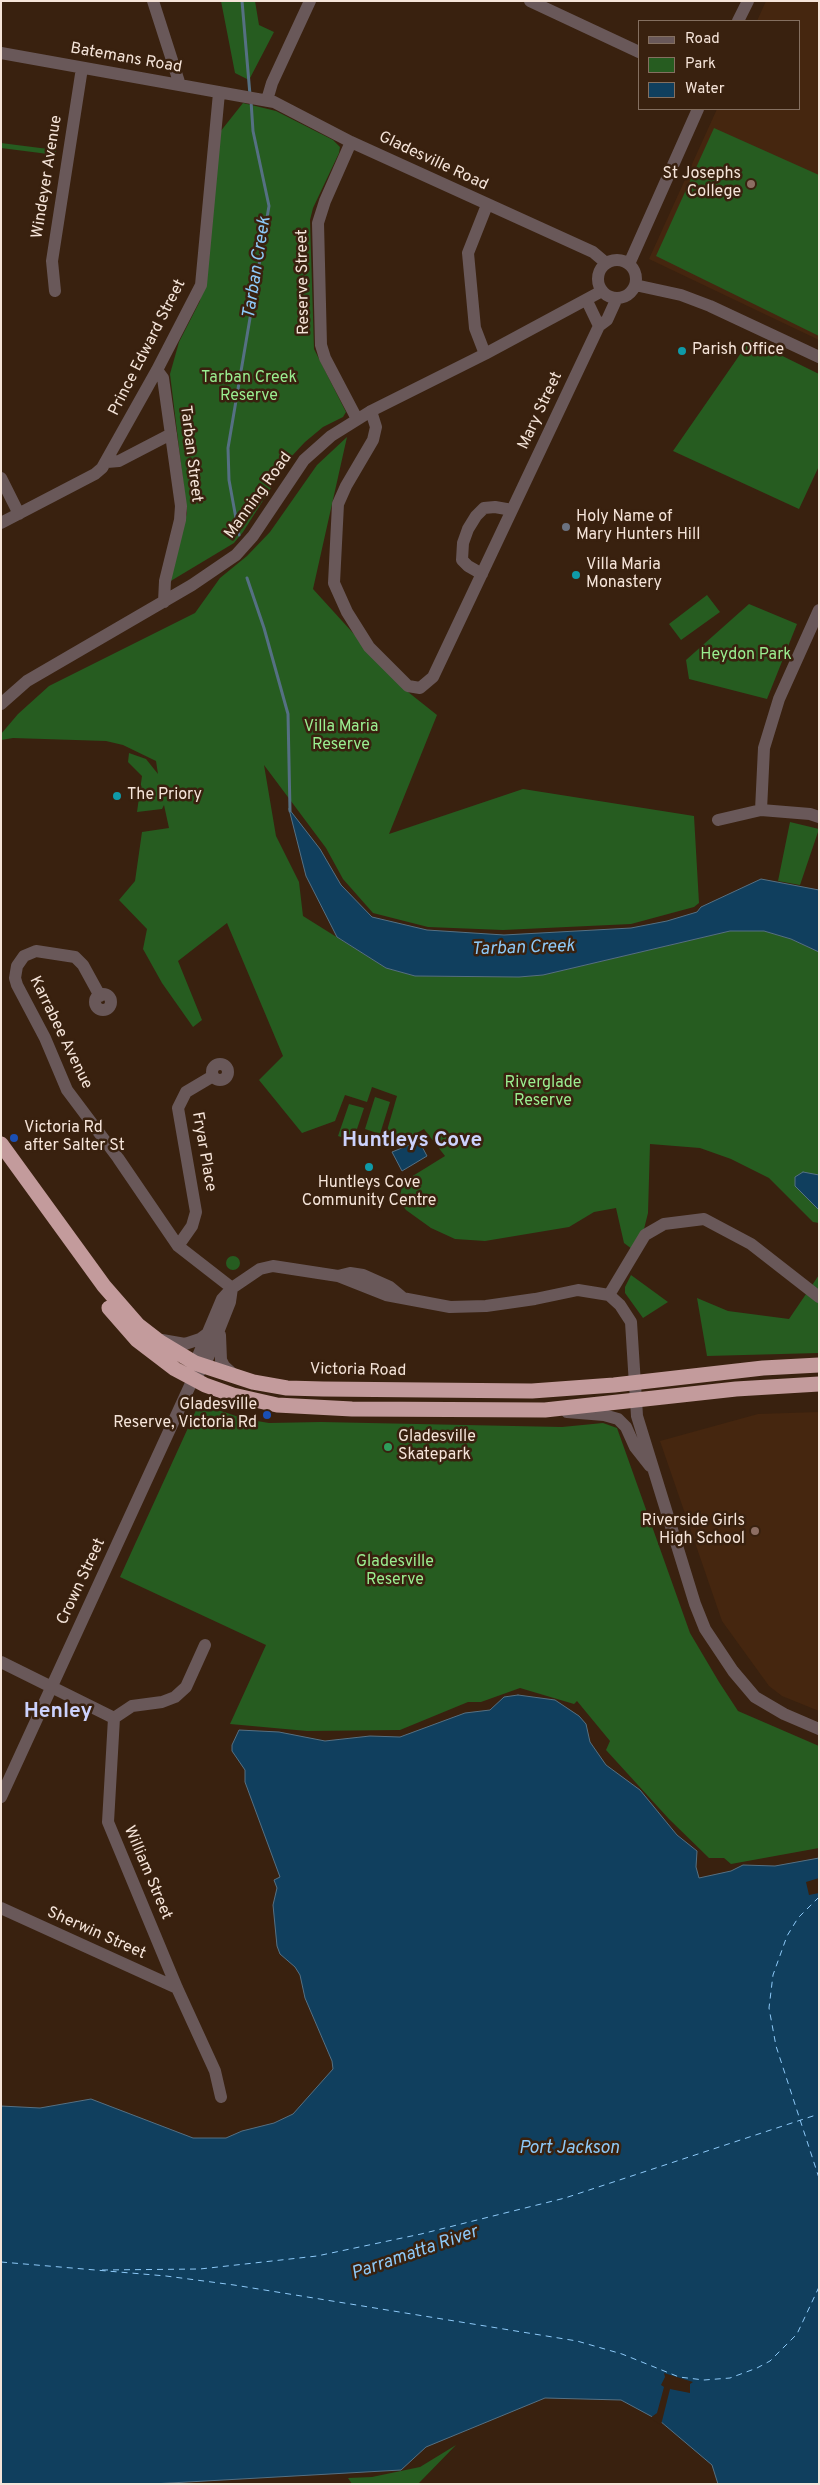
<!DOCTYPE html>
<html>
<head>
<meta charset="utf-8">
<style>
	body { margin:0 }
	#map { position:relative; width:820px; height:2485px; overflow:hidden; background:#39210f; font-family:Overpass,sans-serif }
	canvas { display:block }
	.frame { position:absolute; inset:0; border:2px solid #f5e4d9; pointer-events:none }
	.legend { position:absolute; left:638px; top:20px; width:162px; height:90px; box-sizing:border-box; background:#39210f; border:1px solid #846f60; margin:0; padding:6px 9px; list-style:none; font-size:15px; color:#f5e4d9 }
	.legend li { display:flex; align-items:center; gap:10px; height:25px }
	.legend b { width:25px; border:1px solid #846f60 }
</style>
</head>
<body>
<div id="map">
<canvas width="820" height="2485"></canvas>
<div class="frame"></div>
<ul class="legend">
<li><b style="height:6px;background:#695859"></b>Road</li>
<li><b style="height:14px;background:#265c20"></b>Park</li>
<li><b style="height:14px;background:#103f5e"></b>Water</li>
</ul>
</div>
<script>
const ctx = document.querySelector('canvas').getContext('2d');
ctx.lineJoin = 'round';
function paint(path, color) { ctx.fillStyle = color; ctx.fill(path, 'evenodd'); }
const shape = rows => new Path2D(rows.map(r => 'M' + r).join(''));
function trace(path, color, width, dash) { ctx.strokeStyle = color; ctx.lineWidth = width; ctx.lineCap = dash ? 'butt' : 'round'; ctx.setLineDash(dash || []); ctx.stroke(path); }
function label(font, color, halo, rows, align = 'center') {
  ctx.font = font + ' Overpass,sans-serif'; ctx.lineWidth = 5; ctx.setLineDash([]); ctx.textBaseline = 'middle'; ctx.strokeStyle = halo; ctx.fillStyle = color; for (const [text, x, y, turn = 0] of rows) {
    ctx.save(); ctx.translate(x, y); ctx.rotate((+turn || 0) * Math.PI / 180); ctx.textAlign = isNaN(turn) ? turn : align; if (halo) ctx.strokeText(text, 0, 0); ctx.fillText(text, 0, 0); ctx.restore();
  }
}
const built = shape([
	[766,1,819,1,819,340,649,259,717,109,799,109,799,21,757,21],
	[819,1412,819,1711,782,1696,769,1686,722,1621,660,1441,758,1414]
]);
const green = shape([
	[221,1,255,1,259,25,274,32,249,80,235,73],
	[243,103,276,111,333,140,340,147,339,153,313,208,310,220,314,349,346,412,343,417,323,427,305,442,290,458,243,532,234,543,169,582,187,513,170,374,179,342,200,301,220,132],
	[714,128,819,175,819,336,656,256],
	[1,143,56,150,56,155,1,148],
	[750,340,819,374,819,466,799,509,673,451],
	[347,437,313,589,403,688,437,715,389,834,523,789,694,816,699,903,694,907,631,924,503,930,428,927,373,913,343,879,326,848,264,765,276,836,299,882,303,916,386,968,415,976,519,977,543,975,730,931,764,931,791,939,819,952,819,1223,813,1222,769,1178,731,1159,700,1148,650,1144,648,1213,643,1233,632,1249,624,1243,616,1208,594,1212,569,1227,485,1241,455,1239,431,1228,406,1210,399,1201,403,1182,445,1156,424,1129,390,1148,384,1141,397,1096,372,1087,367,1102,345,1095,335,1121,302,1133,259,1080,283,1056,227,923,178,961,202,1020,193,1027,162,983,143,949,147,929,119,900,135,881,142,832,169,828,164,805,162,809,137,812,142,776,128,762,129,753,146,759,158,774,156,761,123,745,106,741,13,738,1,740,1,734,18,714,49,686,195,613,220,578,247,556,270,532,317,465],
	[707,595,720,612,681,640,669,624],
	[749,604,797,624,767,699,689,679,686,660],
	[790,822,819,829,800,885,778,881],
	[375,1097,390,1102,380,1134,365,1129],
	[349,1104,364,1108,353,1141,338,1136],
	'226 1263a7 7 0 1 1 14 0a7 7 0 1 1-14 0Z',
	[631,1275,668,1302,643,1318,625,1293,625,1287],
	[819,1275,819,1353,707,1356,697,1298,728,1311,789,1319],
	[203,1405,245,1419,269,1423,321,1422,562,1427,603,1423,617,1428,690,1633,719,1682,738,1711,819,1746,819,1848,731,1864,724,1858,709,1858,669,1819,606,1750,610,1741,577,1701,574,1704,520,1688,481,1702,468,1702,400,1730,307,1731,230,1724,266,1645,120,1577,198,1406],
	[456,2445,418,2484,352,2484,348,2478,372,2477,420,2467]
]);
const water = shape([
	[289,809,320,849,341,885,372,917,427,930,504,935,631,928,667,921,697,912,701,907,761,879,819,890,819,952,791,939,764,931,730,931,543,975,519,977,415,976,386,968,337,937,306,876,289,809],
	[419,1141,427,1156,402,1171,392,1152,419,1141],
	[803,1172,819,1175,819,1210,795,1186,795,1177,803,1172],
	[518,1695,555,1700,579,1716,586,1724,590,1742,606,1765,640,1790,677,1835,697,1851,696,1867,699,1878,731,1871,743,1865,775,1866,819,1858,819,2484,718,2484,712,2465,660,2421,621,2400,545,2398,426,2447,401,2470,152,2484,1,2484,1,2106,40,2108,91,2099,193,2138,226,2138,242,2131,274,2123,293,2114,333,2069,332,2061,305,1998,300,1975,295,1967,280,1954,277,1946,273,1905,277,1888,274,1880,280,1877,245,1782,245,1770,232,1751,232,1745,239,1730,279,1732,325,1741,370,1736,400,1737,465,1713,490,1710,504,1697,518,1695]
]);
const pier = shape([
	[819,1878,819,1893,809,1895,806,1882],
	[664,2373,693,2382,690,2384,690,2393,670,2389,661,2425,650,2418,657,2413,664,2387,661,2385,665,2377]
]);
const stream = shape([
	[242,1,250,95],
	[239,535,229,480,228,448,269,206,253,131,251,101],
	[247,578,264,628,288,714,290,811]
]);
const ferry = shape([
	[819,1897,798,1918,787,1936,773,1975,769,2008,776,2046,819,2178],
	[1,2262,166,2276,234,2285,577,2341,622,2354,679,2377,704,2380,730,2378,757,2368,770,2361,797,2334,819,2287],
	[102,2270,200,2269,317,2256,421,2234,565,2198,819,2114]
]);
const minor = shape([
	[153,1,180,85],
	[530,1,639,52],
	[738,21,748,1],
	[1,53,274,102,351,142,593,252,606,263],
	[267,100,272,83,310,1],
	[351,142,325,201,318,223,321,345,325,358,357,419],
	'598 279a19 19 0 1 1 38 0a19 19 0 1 1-38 0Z',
	[629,264,698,109],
	[635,285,681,295,710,306,819,357],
	[55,291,52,261,82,68],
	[587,301,599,326],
	[485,354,475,328,468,253,487,205],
	[157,370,163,378,181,506,180,520,165,581,164,602],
	[371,411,376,427,373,440,346,486,338,504,334,583,347,612,369,647,408,686,420,688,433,677,599,326,607,320,617,298],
	[107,462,119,461,171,434],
	[1,478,19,514],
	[1,523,95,474,102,468,157,370,201,285,219,93],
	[482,574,468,566,462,560,463,543,468,529,476,516,484,508,495,507,512,510],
	[1,704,27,681,192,585,236,555,253,536,304,460,331,436,371,411,485,354,602,291],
	[761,810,764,748,779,699,819,610],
	[718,820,761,810,810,814,819,817],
	'95 1002a8 8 0 1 1 16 0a8 8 0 1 1-16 0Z',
	[100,996,83,965,75,957,36,951,24,956,17,966,15,978,17,985,45,1038,67,1090,118,1158,178,1246,232,1288],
	'212 1072a8 8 0 1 1 16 0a8 8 0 1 1-16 0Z',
	[178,1246,192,1226,196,1212,178,1108,186,1092,213,1076],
	[338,1276,386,1295,450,1307,486,1306,535,1299,578,1290,609,1295,620,1305,631,1322,637,1416,695,1604,705,1629,733,1671,755,1697,784,1714,819,1729],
	[609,1295,645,1235,664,1224,704,1219,751,1244,819,1297],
	[220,1335,221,1360,224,1366,234,1375],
	[162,1340,185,1344,200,1339,208,1333],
	[194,1372,195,1363,222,1299,232,1288,260,1269,273,1266,338,1276,350,1273,363,1275,390,1287,402,1297],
	[567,1412,604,1415,618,1419,626,1427,635,1447,650,1466],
	[1,1662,114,1718],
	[114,1718,108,1822,177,1988,215,2071,221,2097],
	[114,1718,132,1706,162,1702,175,1697,186,1687,205,1645],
	[1,1797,193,1379,205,1365,230,1302,232,1288],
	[1,1908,177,1988]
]);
const highway = shape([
	[1,1144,104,1286,138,1325,160,1342,195,1363,253,1382,287,1388,323,1389,532,1391,614,1385,763,1368,819,1365],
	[109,1308,137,1340,175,1369,205,1385,233,1395,277,1405,352,1409,545,1410,736,1389,819,1384]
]);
const markers = [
	[751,184,5,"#8d6e63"],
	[682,351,5,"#0f9aa8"],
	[566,527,5,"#6b7280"],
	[576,575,5,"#0f9aa8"],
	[117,796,5,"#0f9aa8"],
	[14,1138,5,"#1a4fb4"],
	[369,1167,5,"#0f9aa8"],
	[267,1415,5,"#1a4fb4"],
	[388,1447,5,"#2e9e5b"],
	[755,1531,5,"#8d6e63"]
];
const streetNames = [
	["Batemans Road",126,59,10],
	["Gladesville Road",433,162,25],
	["Windeyer Avenue",48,177,-81],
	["Reserve Street",304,282,-91],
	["Prince Edward Street",148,348,-63],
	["Mary Street",541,411,-65],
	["Tarban Street",190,454,83],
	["Manning Road",259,496,-54],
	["Karrabee Avenue",60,1033,64],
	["Fryar Place",203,1152,80],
	["Victoria Road",358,1371,1],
	["Crown Street",82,1582,-65],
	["William Street",147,1873,67],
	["Sherwin Street",96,1934,24]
];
const poiNames = [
	["St Josephs",741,175,"right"],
	["College",741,193,"right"],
	["Parish Office",692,351],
	["Holy Name of",576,518],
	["Mary Hunters Hill",576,536],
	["Villa Maria",586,566],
	["Monastery",586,584],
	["The Priory",127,796],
	["Victoria Rd",24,1129],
	["after Salter St",24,1147],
	["Huntleys Cove",369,1184,"center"],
	["Community Centre",369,1202,"center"],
	["Gladesville",257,1406,"right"],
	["Reserve, Victoria Rd",257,1424,"right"],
	["Gladesville",398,1438],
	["Skatepark",398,1456],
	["Riverside Girls",745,1522,"right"],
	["High School",745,1540,"right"]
];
const parkNames = [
	["Tarban Creek",249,379],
	["Reserve",249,397],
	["Heydon Park",746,656],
	["Villa Maria",341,728],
	["Reserve",341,746],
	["Riverglade",543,1084],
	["Reserve",543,1102],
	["Gladesville",395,1563],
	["Reserve",395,1581]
];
const waterNames = [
	["Tarban Creek",258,268,-81],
	["Tarban Creek",523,949,-2],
	["Port Jackson",569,2149],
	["Parramatta River",415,2254,-19]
];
const districtNames = [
	["Huntleys Cove",412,1142],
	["Henley",58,1713]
];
paint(built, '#45260f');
paint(green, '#265c20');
paint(water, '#103f5e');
trace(water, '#557083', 1);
paint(pier, '#39210f');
trace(stream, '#557083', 3);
trace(ferry, '#8dc9f8', 1, [6, 5]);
trace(minor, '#695859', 12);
trace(highway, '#c39b9c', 15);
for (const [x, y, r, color] of markers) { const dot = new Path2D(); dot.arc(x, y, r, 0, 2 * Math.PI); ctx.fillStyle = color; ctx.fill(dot); trace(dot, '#39210f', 2); }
label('16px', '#f5e4d9', '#39210f', streetNames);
label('16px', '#f5e4d9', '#39210f', poiNames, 'left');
label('16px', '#9aee90', '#39210f', parkNames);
label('italic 18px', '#8dc9f8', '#39210f', waterNames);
label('bold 21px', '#ccd2fd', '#39210f', districtNames);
</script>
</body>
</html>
